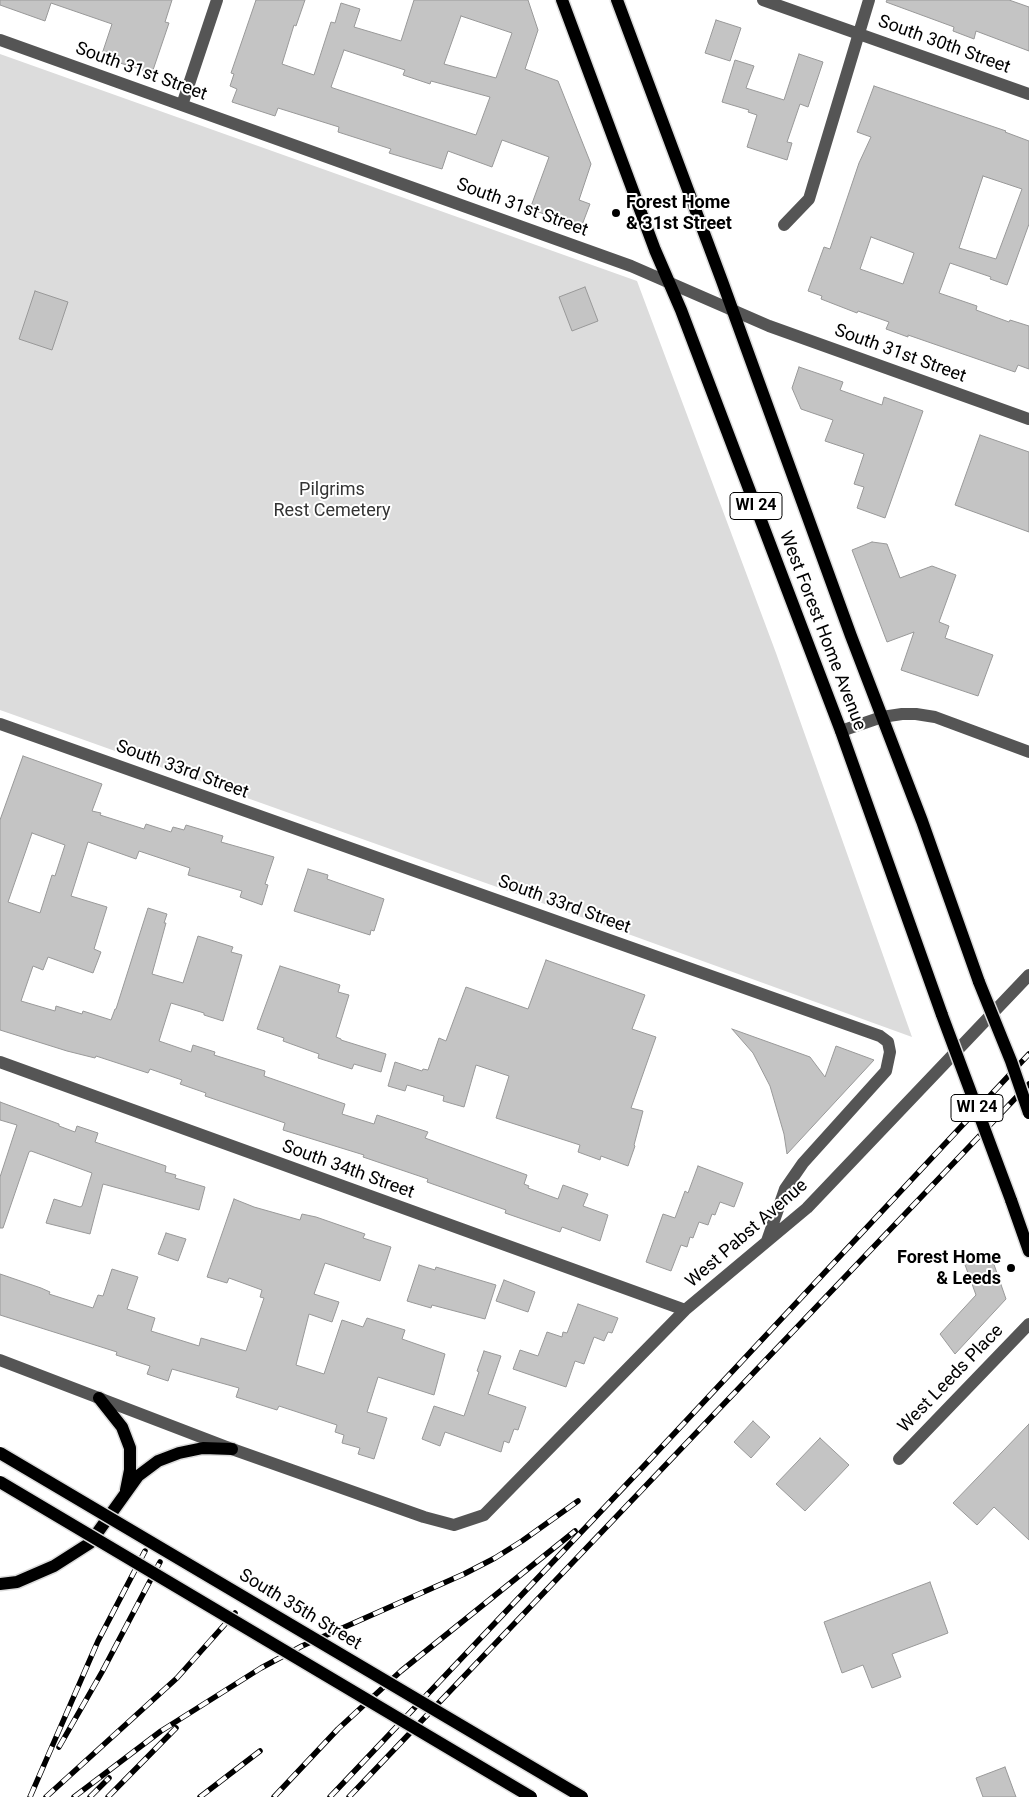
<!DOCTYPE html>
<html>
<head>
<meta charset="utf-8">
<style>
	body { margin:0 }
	canvas { display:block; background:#fff }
</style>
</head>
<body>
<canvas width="1029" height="1797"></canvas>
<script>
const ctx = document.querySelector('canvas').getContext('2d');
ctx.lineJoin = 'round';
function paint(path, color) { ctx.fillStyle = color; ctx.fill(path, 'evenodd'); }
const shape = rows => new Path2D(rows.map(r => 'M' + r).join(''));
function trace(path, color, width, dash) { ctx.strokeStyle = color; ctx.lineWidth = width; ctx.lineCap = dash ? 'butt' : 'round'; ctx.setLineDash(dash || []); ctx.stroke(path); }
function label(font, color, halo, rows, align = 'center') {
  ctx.font = font + ' Roboto,sans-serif'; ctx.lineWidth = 4; ctx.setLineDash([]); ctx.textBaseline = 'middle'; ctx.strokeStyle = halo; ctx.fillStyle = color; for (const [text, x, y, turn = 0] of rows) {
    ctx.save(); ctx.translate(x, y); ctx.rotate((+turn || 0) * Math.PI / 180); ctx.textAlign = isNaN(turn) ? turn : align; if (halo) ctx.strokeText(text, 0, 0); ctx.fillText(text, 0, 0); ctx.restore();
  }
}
const green = shape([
	[0,54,637,281,776,653,912,1037,584,918,0,710]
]);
const building = shape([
	[0,0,172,0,165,22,169,23,152,73,101,57,112,24,51,3,45,21,0,5,0,0],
	[256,0,305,0,296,26,294,25,282,64,314,75,331,22,335,23,341,3,360,9,354,27,401,41,414,0,528,0,538,30,525,69,558,81,591,164,579,200,590,204,582,225,576,223,575,225,530,209,549,157,502,140,492,167,448,151,442,169,389,153,391,149,338,132,339,127,278,108,275,116,232,102,237,89,230,86,234,74,231,73,256,0],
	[461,16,512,33,496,78,444,64,461,16],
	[344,50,405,70,403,75,430,84,431,81,490,97,476,135,333,88,331,87,344,50],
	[887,0,1009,0,1029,7,1029,51,976,31,974,39,953,31,954,27,886,2,887,0],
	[716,20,741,28,730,61,705,53,716,20],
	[799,54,823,62,808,107,800,104,787,142,792,143,787,160,747,147,757,115,748,112,749,110,722,102,735,60,754,66,746,88,784,100,799,54],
	[874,86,1006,131,1005,132,1029,141,1029,224,1007,285,990,279,991,277,950,263,939,293,977,306,976,310,1009,322,1010,320,1029,326,1029,369,1018,365,1015,372,934,344,908,335,908,337,886,329,889,322,858,311,857,313,821,299,822,296,808,291,824,247,830,249,859,163,871,137,857,132,874,86],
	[983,176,1022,189,996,259,959,248,983,176],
	[871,237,914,253,903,284,860,269,871,237],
	[585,287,598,321,572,331,559,297,585,287],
	[35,291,68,302,52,350,19,339,35,291],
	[799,367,843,382,840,390,882,405,884,397,923,411,885,518,857,508,864,487,854,484,864,454,825,441,833,420,801,409,792,388,799,367],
	[980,435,1029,452,1029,532,955,505,980,435],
	[872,542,887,544,900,578,932,566,956,575,939,622,949,626,945,638,993,655,978,696,901,670,914,632,887,642,852,550,872,542],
	[23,756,102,784,92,811,101,813,100,815,144,829,146,824,171,832,173,827,184,830,186,825,223,836,221,842,274,857,265,884,268,885,262,905,240,897,242,891,188,875,190,868,139,851,136,859,88,842,71,896,107,907,94,949,101,952,93,973,48,957,43,970,33,966,21,1001,55,1011,56,1006,82,1014,83,1011,111,1020,115,1009,116,1009,148,908,167,914,164,923,166,923,152,974,183,983,198,936,233,947,231,952,242,955,223,1021,204,1015,204,1013,171,1003,159,1041,191,1052,193,1045,215,1052,214,1055,265,1071,264,1076,345,1104,342,1114,374,1124,377,1115,428,1132,425,1138,527,1175,524,1184,529,1186,528,1188,558,1199,563,1185,588,1194,583,1206,608,1215,600,1241,562,1227,560,1232,505,1213,506,1210,427,1182,428,1179,363,1157,364,1155,283,1130,285,1123,205,1096,206,1093,180,1084,182,1080,150,1069,148,1073,96,1056,95,1058,67,1051,0,1030,0,820,23,756],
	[32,833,65,845,55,876,52,875,40,913,8,902,32,833],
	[308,869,328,875,327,879,384,899,374,931,371,930,370,935,294,911,308,869],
	[546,960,645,995,632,1029,656,1037,631,1108,643,1111,634,1145,635,1146,628,1166,601,1156,600,1160,578,1152,580,1145,496,1118,509,1076,476,1065,464,1107,443,1101,444,1096,407,1085,405,1091,388,1086,395,1062,422,1071,423,1069,428,1070,439,1038,446,1041,466,987,528,1009,546,960],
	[280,966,340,985,338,992,349,995,336,1037,341,1039,341,1040,386,1054,381,1072,354,1064,352,1069,318,1058,319,1054,283,1041,284,1038,257,1029,280,966],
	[732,1029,810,1057,825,1077,836,1046,874,1060,787,1154,784,1134,770,1086,753,1053,732,1029],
	[0,1102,59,1124,59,1126,75,1132,77,1126,98,1133,95,1142,166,1166,165,1172,176,1175,175,1178,205,1187,199,1210,103,1184,90,1234,46,1223,54,1199,80,1207,82,1206,92,1173,31,1151,29,1152,3,1228,0,1228,0,1177,17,1125,0,1120,0,1102],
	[698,1166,743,1183,734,1207,720,1202,715,1215,712,1214,708,1225,699,1222,693,1238,690,1237,687,1247,681,1245,671,1271,646,1262,663,1214,675,1218,685,1191,688,1193,698,1166],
	[234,1199,254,1207,300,1220,302,1214,316,1217,365,1234,363,1238,391,1247,380,1281,325,1263,314,1294,339,1302,332,1322,309,1314,296,1365,324,1374,342,1320,363,1327,367,1318,405,1330,402,1339,445,1354,434,1395,378,1377,367,1412,387,1418,374,1459,358,1454,360,1448,342,1443,344,1435,335,1432,337,1425,279,1406,277,1410,236,1397,239,1388,172,1369,168,1381,147,1374,150,1366,116,1355,117,1352,0,1315,0,1274,41,1288,50,1292,49,1294,93,1308,98,1295,103,1296,112,1269,138,1277,127,1309,155,1318,151,1331,199,1346,201,1338,246,1351,264,1298,260,1297,262,1290,229,1278,227,1283,207,1277,234,1199],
	[166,1233,186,1239,178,1261,158,1254,166,1233],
	[990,1253,1006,1299,955,1354,940,1334,976,1295,964,1262,990,1253],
	[419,1265,435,1270,436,1267,496,1285,485,1319,432,1305,431,1308,407,1301,419,1265],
	[504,1280,535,1292,528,1312,496,1301,504,1280],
	[578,1304,618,1318,612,1333,608,1332,604,1341,594,1337,584,1364,575,1361,566,1387,513,1369,520,1350,538,1356,547,1332,562,1337,563,1332,567,1333,578,1304],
	[484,1351,501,1356,488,1394,526,1407,518,1430,514,1429,509,1443,504,1441,501,1452,445,1432,440,1446,422,1439,434,1406,464,1416,479,1372,477,1371,484,1351],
	[753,1421,770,1437,751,1458,734,1442,753,1421],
	[1029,1424,1029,1540,994,1507,977,1525,953,1503,1029,1424],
	[820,1438,849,1465,805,1511,776,1484,820,1438],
	[930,1582,948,1633,892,1654,901,1677,872,1688,863,1665,842,1673,824,1622,930,1582],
	[1005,1767,1016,1797,983,1797,976,1778,1005,1767]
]);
const minor = shape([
	[763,0,1029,94],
	[0,40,631,266,769,326,1029,419],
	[182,105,217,0],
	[784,225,809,199,869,0],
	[0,724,880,1036,888,1042,890,1052,886,1071,803,1163,785,1189,767,1241],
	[841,731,882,717,902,714,916,714,935,717,1029,752],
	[0,1062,685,1310],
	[0,1360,232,1449,424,1517,454,1525,484,1515,685,1310,807,1208,1029,975],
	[899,1459,1029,1324]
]);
const major = shape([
	[562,0,655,250,681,310,841,731,942,1015],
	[617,0,722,281,851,636,922,821,979,982],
	[1011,1200,1029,1251],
	[99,1398,122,1427,130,1448,130,1470,126,1490],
	[0,1584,17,1582,54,1566,90,1543,138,1476,158,1461,179,1453,203,1448,232,1449]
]);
const rail = shape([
	[59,1747,102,1672,160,1562],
	[30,1797,98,1641,145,1551],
	[46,1797,177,1678,235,1613],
	[74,1797,161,1731,261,1668,302,1646,464,1574,495,1558,522,1541,578,1501],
	[90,1797,109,1778],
	[108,1797,176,1728],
	[200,1797,260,1751],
	[274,1797,338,1729,401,1671,575,1531],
	[330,1797,642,1468,1029,1054],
	[349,1797,1029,1084]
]);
const majorBridge = shape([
	[979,982,1011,1061,1029,1113],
	[942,1015,1011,1200],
	[0,1453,582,1797],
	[0,1482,531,1797]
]);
const markers = [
	[616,213,5,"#000"],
	[1011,1268,5,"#000"]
];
const shields = [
	[756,506,52],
	[977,1108,52]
];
const shieldNames = [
	["WI 24",756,506],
	["WI 24",977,1108]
];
const streetNames = [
	["South 30th Street",944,45,20],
	["South 31st Street",141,72,20],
	["South 31st Street",522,208,20],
	["South 31st Street",900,354,20],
	["West Forest Home Avenue",822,631,69],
	["South 33rd Street",182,770,20],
	["South 33rd Street",564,905,20],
	["South 34th Street",348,1170,20],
	["West Pabst Avenue",747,1234,-41],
	["West Leeds Place",951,1379,-46],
	["South 35th Street",300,1610,31]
];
const poiNames = [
	["Forest Home",626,203],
	["& 31st Street",626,224],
	["Forest Home",1001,1258,"right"],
	["& Leeds",1001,1279,"right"]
];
const parkNames = [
	["Pilgrims",332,490],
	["Rest Cemetery",332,511]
];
paint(green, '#dcdcdc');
paint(building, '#c4c4c4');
trace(building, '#999', 1);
trace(major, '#dbdbdb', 15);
trace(minor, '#555', 12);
trace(major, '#000', 12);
trace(rail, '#000', 5.5);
trace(rail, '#fff', 4, [11]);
trace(majorBridge, '#dbdbdb', 15, []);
trace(majorBridge, '#000', 12);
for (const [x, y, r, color] of markers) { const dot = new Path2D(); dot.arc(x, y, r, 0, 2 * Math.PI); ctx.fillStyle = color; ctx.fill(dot); trace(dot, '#fff', 2); }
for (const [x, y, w] of shields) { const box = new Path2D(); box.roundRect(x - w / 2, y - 13.5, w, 27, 4); ctx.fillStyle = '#fff'; ctx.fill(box); trace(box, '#000', 1); }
label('bold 16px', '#000', null, shieldNames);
label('18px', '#000', '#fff', streetNames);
label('bold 18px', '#000', '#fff', poiNames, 'left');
label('18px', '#333', '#fff', parkNames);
</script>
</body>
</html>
